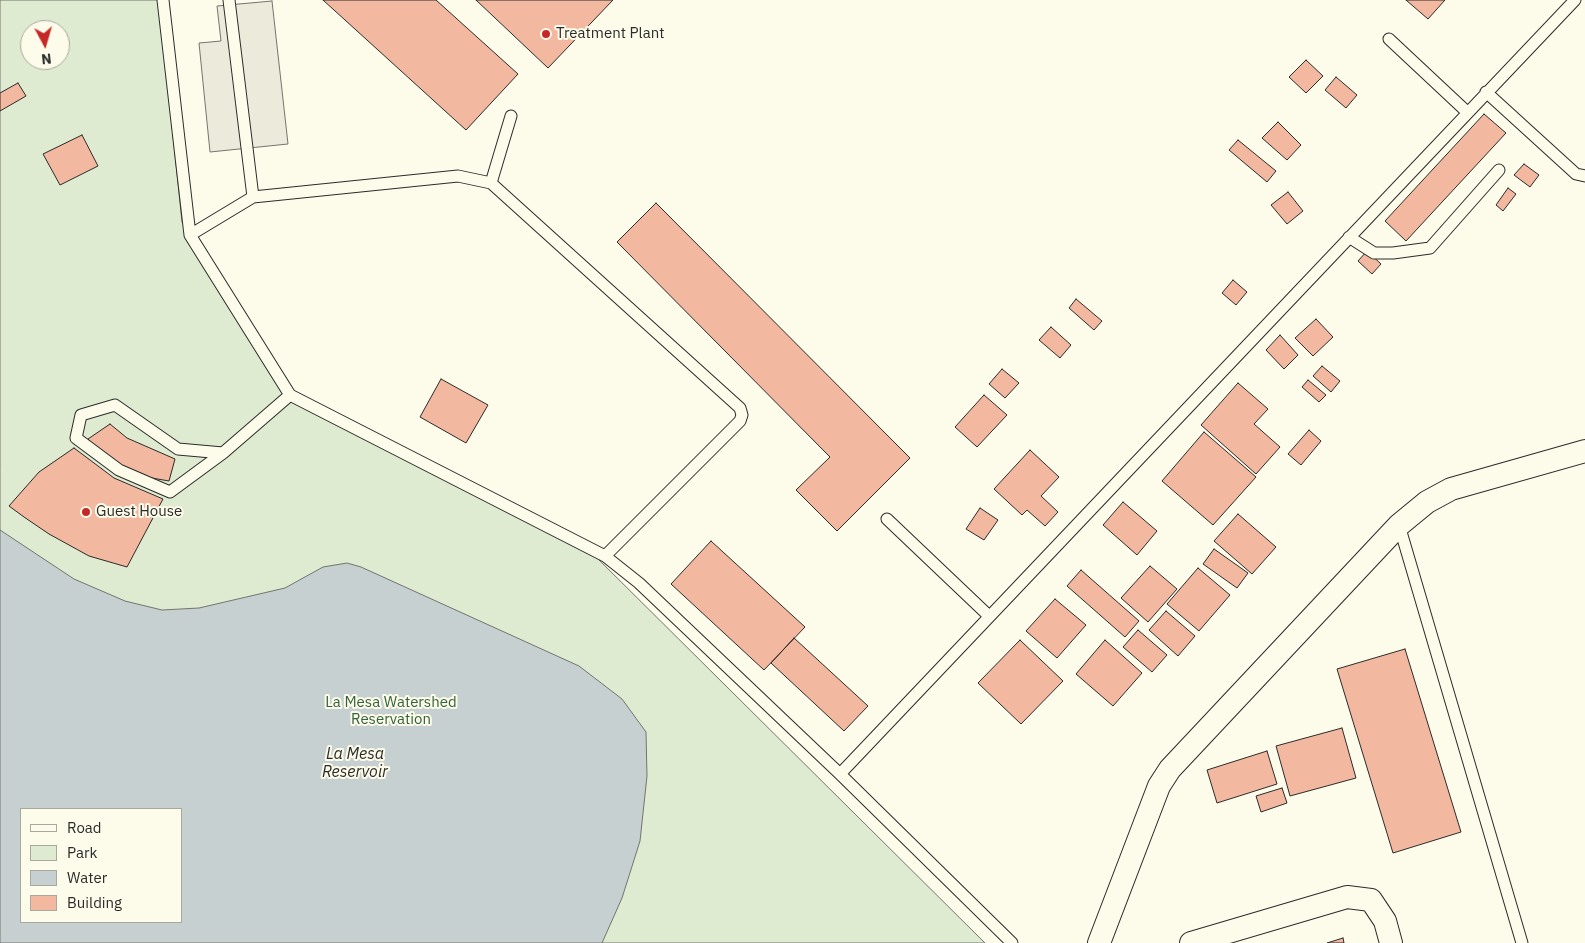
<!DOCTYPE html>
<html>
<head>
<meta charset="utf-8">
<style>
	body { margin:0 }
	#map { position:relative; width:1585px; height:943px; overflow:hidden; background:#fdfbea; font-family:"IBM Plex Sans",sans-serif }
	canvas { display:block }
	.legend { position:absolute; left:20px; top:808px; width:162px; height:115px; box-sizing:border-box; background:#fdfbea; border:1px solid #a9a89e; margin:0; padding:6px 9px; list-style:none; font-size:15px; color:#2b2b2b }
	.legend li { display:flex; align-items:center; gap:10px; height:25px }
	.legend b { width:25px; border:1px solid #a9a89e }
	.north { position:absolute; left:20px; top:20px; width:50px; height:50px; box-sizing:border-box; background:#fdfbea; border:1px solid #a9a89e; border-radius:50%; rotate:174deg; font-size:14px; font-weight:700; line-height:20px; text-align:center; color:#2b2b2b }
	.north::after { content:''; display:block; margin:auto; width:18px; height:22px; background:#c62828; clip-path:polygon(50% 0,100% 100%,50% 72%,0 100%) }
</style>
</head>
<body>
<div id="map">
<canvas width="1585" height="943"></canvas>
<ul class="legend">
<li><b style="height:6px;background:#fdfbea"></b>Road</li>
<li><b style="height:14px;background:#deebd1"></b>Park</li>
<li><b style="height:14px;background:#c7d0d0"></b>Water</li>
<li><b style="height:14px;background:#f2b8a0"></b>Building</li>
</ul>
<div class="north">N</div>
</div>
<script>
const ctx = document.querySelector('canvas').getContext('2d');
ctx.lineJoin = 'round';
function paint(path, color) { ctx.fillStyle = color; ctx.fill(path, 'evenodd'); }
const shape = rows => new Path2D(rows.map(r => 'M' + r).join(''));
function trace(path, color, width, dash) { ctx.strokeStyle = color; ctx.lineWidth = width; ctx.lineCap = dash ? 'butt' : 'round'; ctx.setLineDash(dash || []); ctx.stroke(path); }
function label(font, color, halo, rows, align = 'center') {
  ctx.font = font + ' "IBM Plex Sans",sans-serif'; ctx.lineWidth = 4; ctx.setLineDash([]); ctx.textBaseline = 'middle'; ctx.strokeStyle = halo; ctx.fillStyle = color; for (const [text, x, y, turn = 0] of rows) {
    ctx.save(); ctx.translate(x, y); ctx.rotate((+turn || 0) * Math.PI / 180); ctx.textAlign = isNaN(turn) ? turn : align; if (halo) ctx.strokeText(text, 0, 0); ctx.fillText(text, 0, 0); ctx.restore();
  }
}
const green = shape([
	[0,0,159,0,182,222,285,398,593,554,985,943,0,943,0,0],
	[30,30,60,30,60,60,30,60,30,30],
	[21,809,181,809,181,922,21,922,21,809]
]);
const parking = shape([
	[272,1,288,144,210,152,199,43,221,41,217,6,272,1]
]);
const water = shape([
	[0,530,74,579,125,601,162,610,199,608,285,588,323,567,347,563,361,567,579,666,622,699,646,732,647,776,640,841,622,898,602,943,0,943,0,530],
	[21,809,181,809,181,922,21,922,21,809]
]);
const building = shape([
	[323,0,436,0,518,74,466,130,323,0],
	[476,0,613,0,548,68,476,0],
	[1406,0,1445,0,1428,19,1406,0],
	[1306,60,1323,76,1306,93,1289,77,1306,60],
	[1336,77,1357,95,1346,108,1325,90,1336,77],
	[18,83,26,96,0,111,0,93,18,83],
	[1484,114,1506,133,1406,241,1385,221,1484,114],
	[1278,122,1301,145,1287,160,1262,138,1278,122],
	[82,135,98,166,60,185,43,154,82,135],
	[1238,140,1276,171,1267,182,1229,150,1238,140],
	[1524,164,1539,175,1530,187,1514,175,1524,164],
	[1508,188,1516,194,1503,211,1496,205,1508,188],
	[1288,192,1303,211,1287,224,1271,205,1288,192],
	[656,203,910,458,837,531,796,490,830,457,617,242,656,203],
	[1367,251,1381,264,1372,274,1358,261,1367,251],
	[1233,280,1247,292,1236,305,1222,293,1233,280],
	[1076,299,1102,321,1094,330,1069,308,1076,299],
	[1316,319,1333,337,1313,356,1295,338,1316,319],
	[1051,327,1071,345,1060,358,1039,340,1051,327],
	[1280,335,1298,355,1284,369,1266,350,1280,335],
	[1322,366,1340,381,1331,392,1313,376,1322,366],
	[1002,369,1019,383,1005,398,989,384,1002,369],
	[441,379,488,405,466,443,420,417,441,379],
	[1308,380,1326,395,1319,402,1302,387,1308,380],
	[1238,383,1268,409,1254,424,1280,447,1256,474,1201,425,1238,383],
	[984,395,1007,415,977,447,955,427,984,395],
	[110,424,127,438,175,459,169,481,146,477,123,467,101,453,88,439,110,424],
	[1309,430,1321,441,1301,465,1288,454,1309,430],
	[1204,432,1256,477,1213,525,1162,481,1204,432],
	[74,448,114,478,163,499,127,567,89,556,49,534,24,517,9,506,39,472,74,448],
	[1030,450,1059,477,1041,496,1058,512,1045,526,1027,510,1022,515,994,489,1030,450],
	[1123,502,1157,531,1137,555,1103,525,1123,502],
	[980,508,998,520,984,540,966,529,980,508],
	[1238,514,1276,547,1252,574,1214,541,1238,514],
	[711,541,805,627,764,670,671,584,711,541],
	[1214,549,1248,573,1237,588,1203,564,1214,549],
	[1150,566,1177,589,1148,622,1121,598,1150,566],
	[1198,568,1230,595,1199,631,1167,604,1198,568],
	[1081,570,1139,621,1125,637,1067,586,1081,570],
	[1055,599,1086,625,1057,658,1026,631,1055,599],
	[1166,611,1195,636,1178,656,1149,630,1166,611],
	[1138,630,1167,655,1152,672,1123,647,1138,630],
	[794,638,868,706,844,731,771,663,794,638],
	[1020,640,1063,681,1021,724,978,683,1020,640],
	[1105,640,1142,673,1113,706,1076,674,1105,640],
	[1405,649,1461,832,1393,853,1337,669,1405,649],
	[1342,728,1356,778,1290,796,1276,746,1342,728],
	[1267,751,1277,784,1217,803,1207,770,1267,751],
	[1282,788,1287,803,1261,812,1256,796,1282,788],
	[1343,938,1344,943,1327,943,1343,938]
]);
const lane = shape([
	[163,0,190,235,290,395,605,556,639,583,840,774,1012,943],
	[229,0,253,197],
	[1389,39,1467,112],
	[1486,92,1576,174,1585,176],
	[491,183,511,116],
	[190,235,253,197,458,176,491,183,740,408,742,415,740,421,605,556],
	[1349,237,1374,253,1393,253,1430,248,1499,170],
	[223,453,170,492,119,470,76,438,81,415,115,405,178,449,223,453,290,395],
	[887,519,989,616],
	[1399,525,1522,943],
	[840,774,1575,0]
]);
const street = shape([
	[1099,943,1159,786,1170,769,1399,525,1427,502,1451,489,1585,451],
	[1191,943,1347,897,1371,900,1385,921,1391,943]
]);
const markers = [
	[546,34,5,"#c62828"],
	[86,512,5,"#c62828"]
];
const poiNames = [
	["Treatment Plant",556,34],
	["Guest House",96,512]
];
const parkNames = [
	["La Mesa Watershed",391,703],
	["Reservation",391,720]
];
const waterNames = [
	["La Mesa",355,754],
	["Reservoir",355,772]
];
paint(green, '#deebd1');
trace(green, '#74746e', 1);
paint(parking, '#eceadb');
trace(parking, '#74746e', 1);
paint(water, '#c7d0d0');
trace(water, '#74746e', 1);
paint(building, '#f2b8a0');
trace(building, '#2b2b2b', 1);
trace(lane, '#2b2b2b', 13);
trace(street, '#2b2b2b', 24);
trace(lane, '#fdfbea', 11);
trace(street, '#fdfbea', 22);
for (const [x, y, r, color] of markers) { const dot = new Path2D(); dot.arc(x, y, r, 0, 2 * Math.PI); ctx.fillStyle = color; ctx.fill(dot); trace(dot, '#fdfbea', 2); }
label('15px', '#2b2b2b', '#fdfbea', poiNames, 'left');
label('15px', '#34623c', '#fdfbea', parkNames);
label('italic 16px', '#2b2b2b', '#fdfbea', waterNames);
</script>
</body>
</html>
